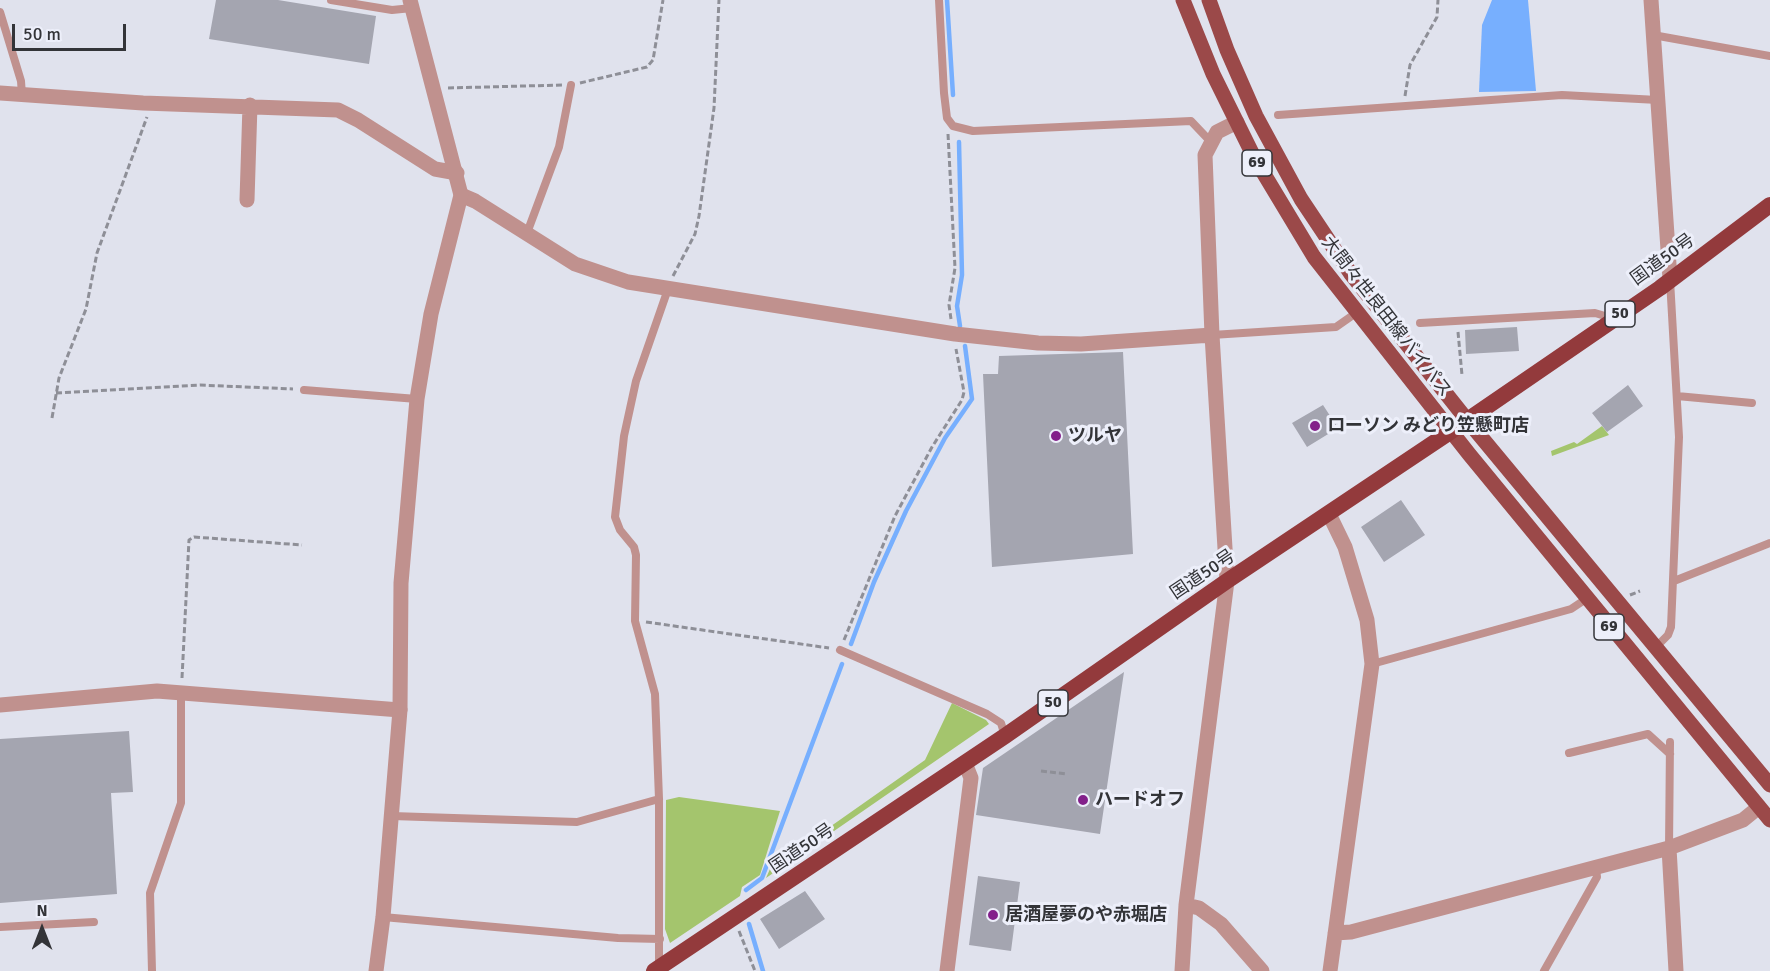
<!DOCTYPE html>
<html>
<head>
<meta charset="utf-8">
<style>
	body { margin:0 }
	#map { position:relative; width:1770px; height:971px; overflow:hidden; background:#e0e2ed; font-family:Signika,sans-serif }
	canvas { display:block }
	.north { position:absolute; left:12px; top:899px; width:60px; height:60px; -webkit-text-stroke:4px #edeffa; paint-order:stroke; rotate:0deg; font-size:16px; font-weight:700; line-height:24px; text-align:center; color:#333438 }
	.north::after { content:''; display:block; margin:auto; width:21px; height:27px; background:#333438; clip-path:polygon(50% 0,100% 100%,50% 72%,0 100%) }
	.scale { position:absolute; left:12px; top:24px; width:114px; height:27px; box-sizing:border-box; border:3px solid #333438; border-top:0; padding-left:8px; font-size:18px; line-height:21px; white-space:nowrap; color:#333438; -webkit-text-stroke:4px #edeffa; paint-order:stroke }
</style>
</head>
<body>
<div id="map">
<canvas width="1770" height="971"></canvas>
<div class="north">N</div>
<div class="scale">50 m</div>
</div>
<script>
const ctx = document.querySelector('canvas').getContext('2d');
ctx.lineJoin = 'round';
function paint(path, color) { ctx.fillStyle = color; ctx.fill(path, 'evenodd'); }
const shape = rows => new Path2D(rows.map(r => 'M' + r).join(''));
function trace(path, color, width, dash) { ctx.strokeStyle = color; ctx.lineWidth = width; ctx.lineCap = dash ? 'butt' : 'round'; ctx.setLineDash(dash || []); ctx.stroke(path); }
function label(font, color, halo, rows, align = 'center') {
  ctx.font = font + ' Signika,"Noto Sans JP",sans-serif'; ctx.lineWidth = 6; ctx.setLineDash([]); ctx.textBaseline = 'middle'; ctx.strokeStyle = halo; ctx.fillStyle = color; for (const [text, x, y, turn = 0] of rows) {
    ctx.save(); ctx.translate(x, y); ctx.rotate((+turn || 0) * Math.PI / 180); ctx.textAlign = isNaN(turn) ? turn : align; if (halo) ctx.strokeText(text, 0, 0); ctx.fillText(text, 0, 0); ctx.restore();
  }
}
const green = shape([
	[1602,426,1609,435,1552,456,1551,451,1574,442,1577,444],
	[952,703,986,720,989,724,766,878,770,869,925,760],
	[679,797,780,811,760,875,742,887,740,896,670,943,665,929,666,800]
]);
const water = shape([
	[1492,0,1528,0,1536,91,1479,92,1482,25]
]);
const stream = shape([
	[947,0,953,95],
	[959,142,962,275,957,306,960,326],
	[851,644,874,582,906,511,945,438,972,399,965,346],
	[746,890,762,878,842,664],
	[749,924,763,971]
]);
const building = shape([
	[216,0,278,0,376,16,369,64,209,39],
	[1517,327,1519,351,1466,354,1465,330],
	[1123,352,1133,554,992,567,983,374,998,374,999,356],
	[1628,385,1643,406,1607,432,1592,413],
	[1323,405,1338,428,1307,447,1292,423],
	[1401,500,1425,535,1384,562,1361,527],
	[1124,672,1100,834,976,815,983,768],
	[129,731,133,792,111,793,117,894,0,903,0,739],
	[978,876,1020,882,1011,951,969,945],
	[805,891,825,919,779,949,760,919]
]);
const path = shape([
	[580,83,647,67,653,60,663,0],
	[448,88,562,85],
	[1405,96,1410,65,1437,17,1438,0],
	[948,134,955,268,949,305,951,319],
	[673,276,695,234,699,216,714,108,719,0],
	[1458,332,1462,375],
	[56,393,200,385,293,389],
	[52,418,59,378,86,309,97,253,147,117],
	[1630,595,1640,591],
	[646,622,829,648],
	[844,640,895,516,932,447,962,400,964,392,956,349],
	[182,678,189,540,194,537,302,545],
	[1041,771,1067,774],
	[739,931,755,971]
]);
const service = shape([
	[331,0,392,10,412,8],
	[939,0,944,93,947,118,953,126,973,131,1191,121,1210,141],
	[0,12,21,81,22,95],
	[1653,35,1770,56],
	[1278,115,1562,95,1658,100],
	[527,233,559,147,571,85],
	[1420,323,1595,313,1605,316,1609,322],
	[1212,335,1336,327,1356,313],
	[304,390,417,399],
	[1677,396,1752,403],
	[1674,581,1770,543],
	[1656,647,1668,635,1671,627,1679,437,1670,280],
	[840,650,987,714,1001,723,1005,736],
	[1372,664,1571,609,1586,599],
	[1569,753,1648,734,1670,754],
	[392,816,577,822,659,799],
	[1669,848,1670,742],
	[383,917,618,938,660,939],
	[0,927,94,922],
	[659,967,659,799,655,694,635,621,636,555,634,547,620,530,615,517,624,436,636,381,668,289],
	[152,971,150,893,181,803,181,693],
	[1544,971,1597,877,1596,868]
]);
const minor = shape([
	[1651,0,1670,279],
	[0,93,143,103,338,110,358,120,435,169,457,173],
	[461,195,475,201,575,264,628,282,955,334,1038,343,1081,344,1212,335],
	[247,200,250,105],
	[1329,514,1345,547,1367,620,1372,664,1330,971],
	[0,705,157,691,400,710],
	[1669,848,1676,971],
	[1186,905,1199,908,1221,924,1262,971],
	[1335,933,1351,932,1669,848,1743,820,1759,807],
	[947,971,971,778,965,763],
	[1182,971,1186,905,1227,581,1212,335,1205,155,1217,132,1237,122]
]);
const tertiary = shape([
	[376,971,383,917,400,710,401,583,417,399,431,314,461,195,410,0]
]);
const primary = shape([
	[1183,0,1213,74,1255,159,1314,257,1469,454,1770,820],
	[1209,0,1227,50,1256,116,1301,199,1351,274,1467,420,1770,785]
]);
const trunk = shape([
	[654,971,1005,736,1227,581,1450,432,1660,288,1770,205]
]);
const markers = [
	[1315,426,6,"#83208a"],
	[1056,436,6,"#83208a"],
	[1083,800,6,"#83208a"],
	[993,915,6,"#83208a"]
];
const shields = [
	[1257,163,30],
	[1620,314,30],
	[1609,627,30],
	[1053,703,30]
];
const shieldNames = [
	["69",1257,163],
	["50",1620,314],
	["69",1609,627],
	["50",1053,703]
];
const streetNames = [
	["国道50号",1663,260,-36],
	["大間々世良田線バイパス",1386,317,52],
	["国道50号",1203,575,-34],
	["国道50号",802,849,-34]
];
const poiNames = [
	["ローソン みどり笠懸町店",1327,426],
	["ツルヤ",1068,436],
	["ハードオフ",1095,800],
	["居酒屋夢のや赤堀店",1005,915]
];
paint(green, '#a4c56d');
paint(water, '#77affe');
trace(stream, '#77affe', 4.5);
paint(building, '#a4a5b0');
trace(path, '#8e8f97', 3, [6, 3]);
trace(service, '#c0918e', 8);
trace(minor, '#c0918e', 15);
trace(tertiary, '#c0918e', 15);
trace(primary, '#9b4949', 15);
trace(trunk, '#933a3c', 16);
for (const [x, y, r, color] of markers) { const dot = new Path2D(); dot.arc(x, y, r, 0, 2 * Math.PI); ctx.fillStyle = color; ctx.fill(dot); trace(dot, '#edeffa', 2); }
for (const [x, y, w] of shields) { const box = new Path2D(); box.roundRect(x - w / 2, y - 13, w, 26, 4.5); ctx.fillStyle = '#edeffa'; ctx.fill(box); trace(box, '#333438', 1.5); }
label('bold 16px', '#333438', null, shieldNames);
label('18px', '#333438', '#edeffa', streetNames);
label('bold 18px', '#333438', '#edeffa', poiNames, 'left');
</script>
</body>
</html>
